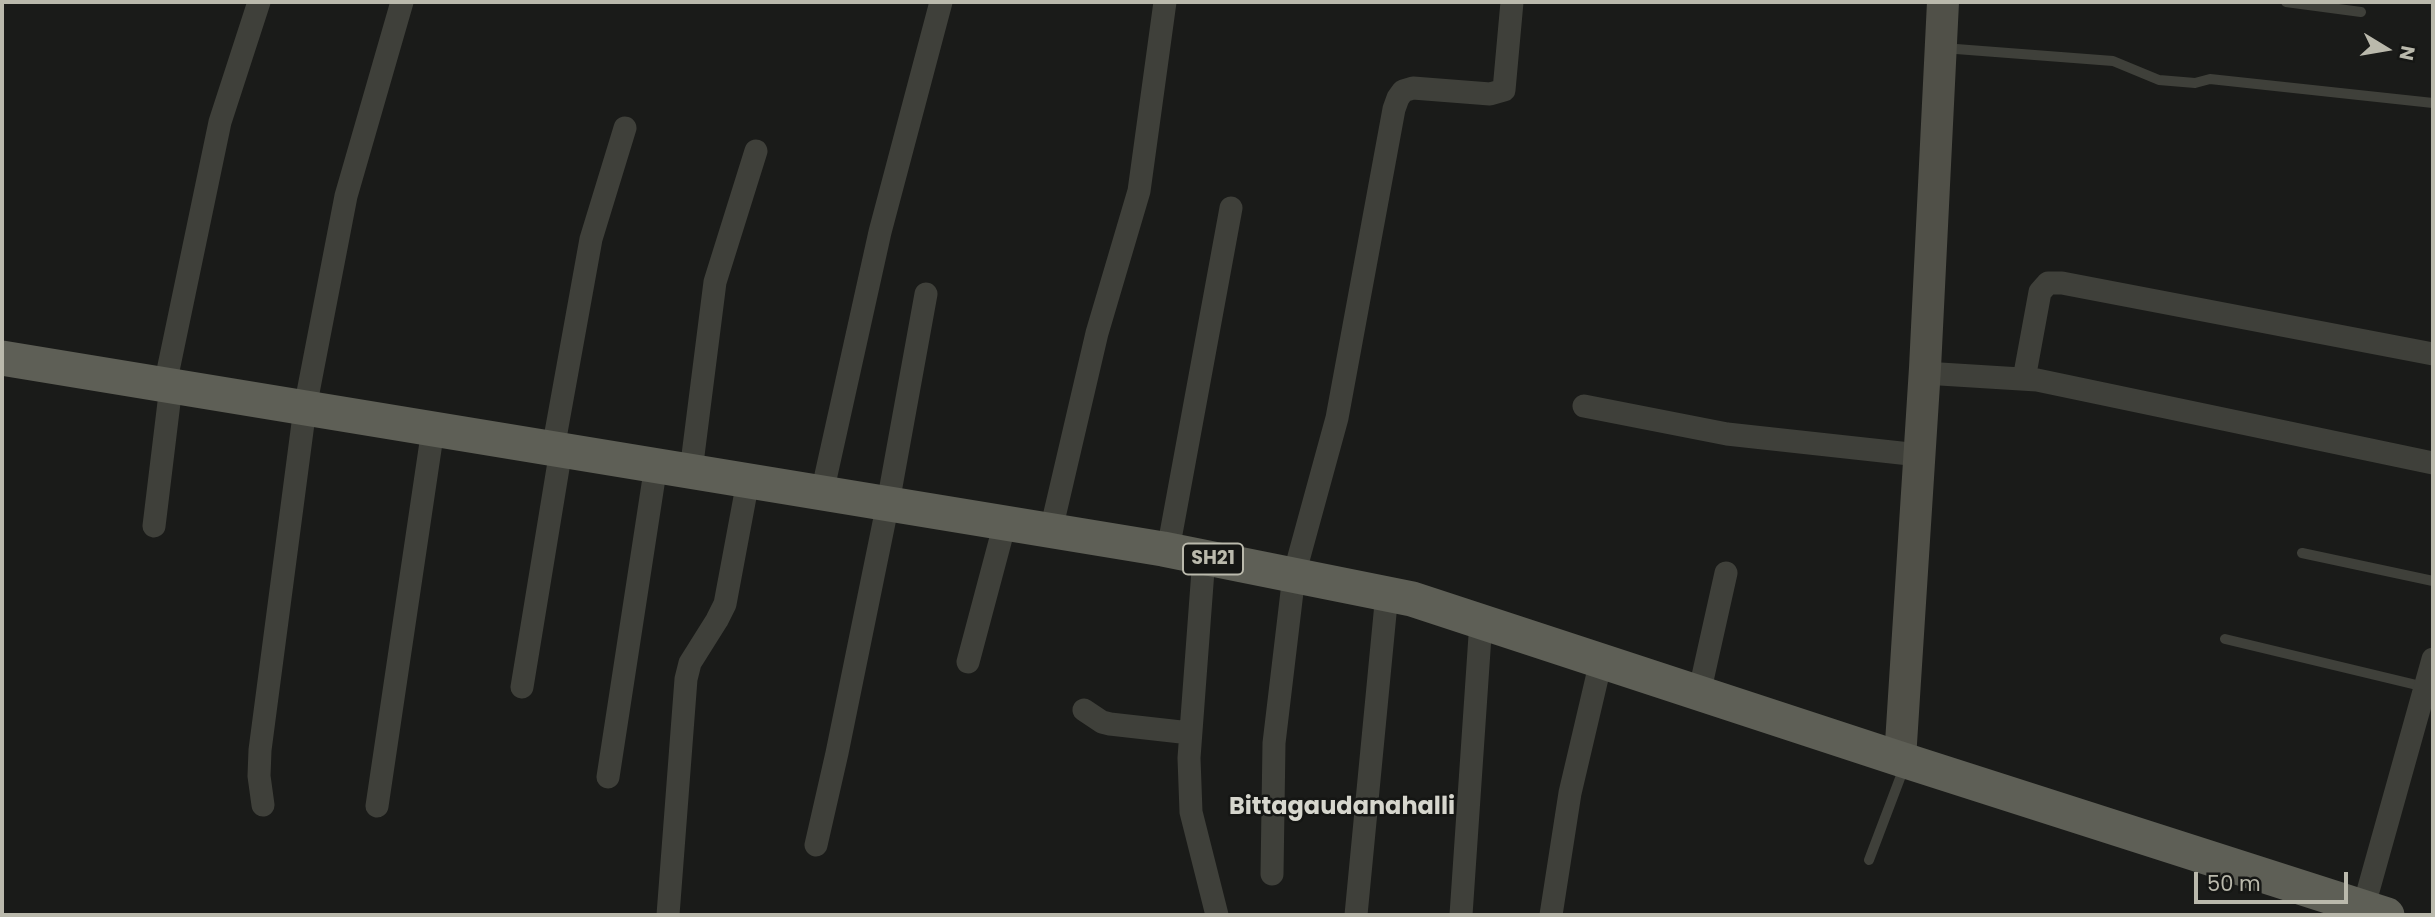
<!DOCTYPE html>
<html>
<head>
<meta charset="utf-8">
<style>
	body { margin:0 }
	#map { position:relative; width:2435px; height:917px; overflow:hidden; background:#1a1b19; font-family:Poppins,sans-serif }
	canvas { display:block }
	.frame { position:absolute; inset:0; border:4px solid #bab9ac; pointer-events:none }
	.north { position:absolute; left:2351px; top:14px; width:70px; height:70px; -webkit-text-stroke:5px #151614; paint-order:stroke; rotate:101deg; font-size:19px; font-weight:700; line-height:28px; text-align:center; color:#bab9ac }
	.north::after { content:''; display:block; margin:auto; width:24px; height:32px; background:#bab9ac; clip-path:polygon(50% 0,100% 100%,50% 72%,0 100%) }
	.scale { position:absolute; left:2194px; top:872px; width:154px; height:32px; box-sizing:border-box; border:4px solid #bab9ac; border-top:0; padding-left:9px; font-size:21px; line-height:24px; white-space:nowrap; color:#bab9ac; -webkit-text-stroke:5px #151614; paint-order:stroke }
</style>
</head>
<body>
<div id="map">
<canvas width="2435" height="917"></canvas>
<div class="frame"></div>
<div class="north">N</div>
<div class="scale">50 m</div>
</div>
<script>
const ctx = document.querySelector('canvas').getContext('2d');
ctx.lineJoin = 'round';
const shape = rows => new Path2D(rows.map(r => 'M' + r).join(''));
function trace(path, color, width, dash) { ctx.strokeStyle = color; ctx.lineWidth = width; ctx.lineCap = dash ? 'butt' : 'round'; ctx.setLineDash(dash || []); ctx.stroke(path); }
function label(font, color, halo, rows, align = 'center') {
  ctx.font = font + ' Poppins,sans-serif'; ctx.lineWidth = 5; ctx.setLineDash([]); ctx.textBaseline = 'middle'; ctx.strokeStyle = halo; ctx.fillStyle = color; for (const [text, x, y, turn = 0] of rows) {
    ctx.save(); ctx.translate(x, y); ctx.rotate((+turn || 0) * Math.PI / 180); ctx.textAlign = isNaN(turn) ? turn : align; if (halo) ctx.strokeText(text, 0, 0); ctx.fillText(text, 0, 0); ctx.restore();
  }
}
const lane = shape([
	[2286,2,2361,12],
	[1943,48,2113,61,2159,80,2195,83,2210,79,2433,103],
	[2302,553,2433,581],
	[2225,639,2425,687],
	[1869,860,1905,765]
]);
const street = shape([
	[1924,373,2037,380,2433,463],
	[2024,379,2040,292,2048,283,2062,283,2433,354],
	[165,385,220,122,259,2],
	[1584,406,1727,434,1919,455],
	[553,449,591,239,625,128],
	[691,471,715,282,756,151],
	[822,493,880,232,941,2],
	[154,526,171,386],
	[1051,530,1097,333,1139,191,1165,2],
	[1168,550,1231,208],
	[1204,557,1189,758,1191,812,1217,915],
	[968,662,1005,523],
	[522,687,561,450],
	[1699,694,1726,573],
	[1084,710,1102,722,1110,724,1190,733],
	[608,777,656,465],
	[263,805,259,776,260,750,305,408,346,196,402,2],
	[377,806,433,429],
	[816,845,837,753,888,503,926,294],
	[1272,874,1274,743,1294,575,1337,418,1394,109,1398,98,1403,91,1413,88,1490,94,1504,90,1512,2],
	[2363,909,2433,659],
	[668,915,686,679,690,663,717,620,725,604,748,481],
	[1356,915,1387,593],
	[1461,915,1481,621],
	[1551,915,1570,793,1601,661]
]);
const secondary = shape([
	[1900,759,1925,368,1943,2]
]);
const primary = shape([
	[2,358,1163,549,1412,599,1900,759,2387,915]
]);
const shields = [
	[1213,559,60]
];
const shieldNames = [
	["SH21",1213,559]
];
const quarterNames = [
	["Bittagaudanahalli",1342,808]
];
trace(lane, '#3f403a', 10);
trace(street, '#3f403a', 23);
trace(secondary, '#505048', 32);
trace(primary, '#5e5f56', 35);
for (const [x, y, w] of shields) { const box = new Path2D(); box.roundRect(x - w / 2, y - 15.5, w, 31, 5); ctx.fillStyle = '#151614'; ctx.fill(box); trace(box, '#bab9ac', 2); }
label('bold 19px', '#bab9ac', null, shieldNames);
label('bold 24px', '#d6d6cd', '#151614', quarterNames);
</script>
</body>
</html>
